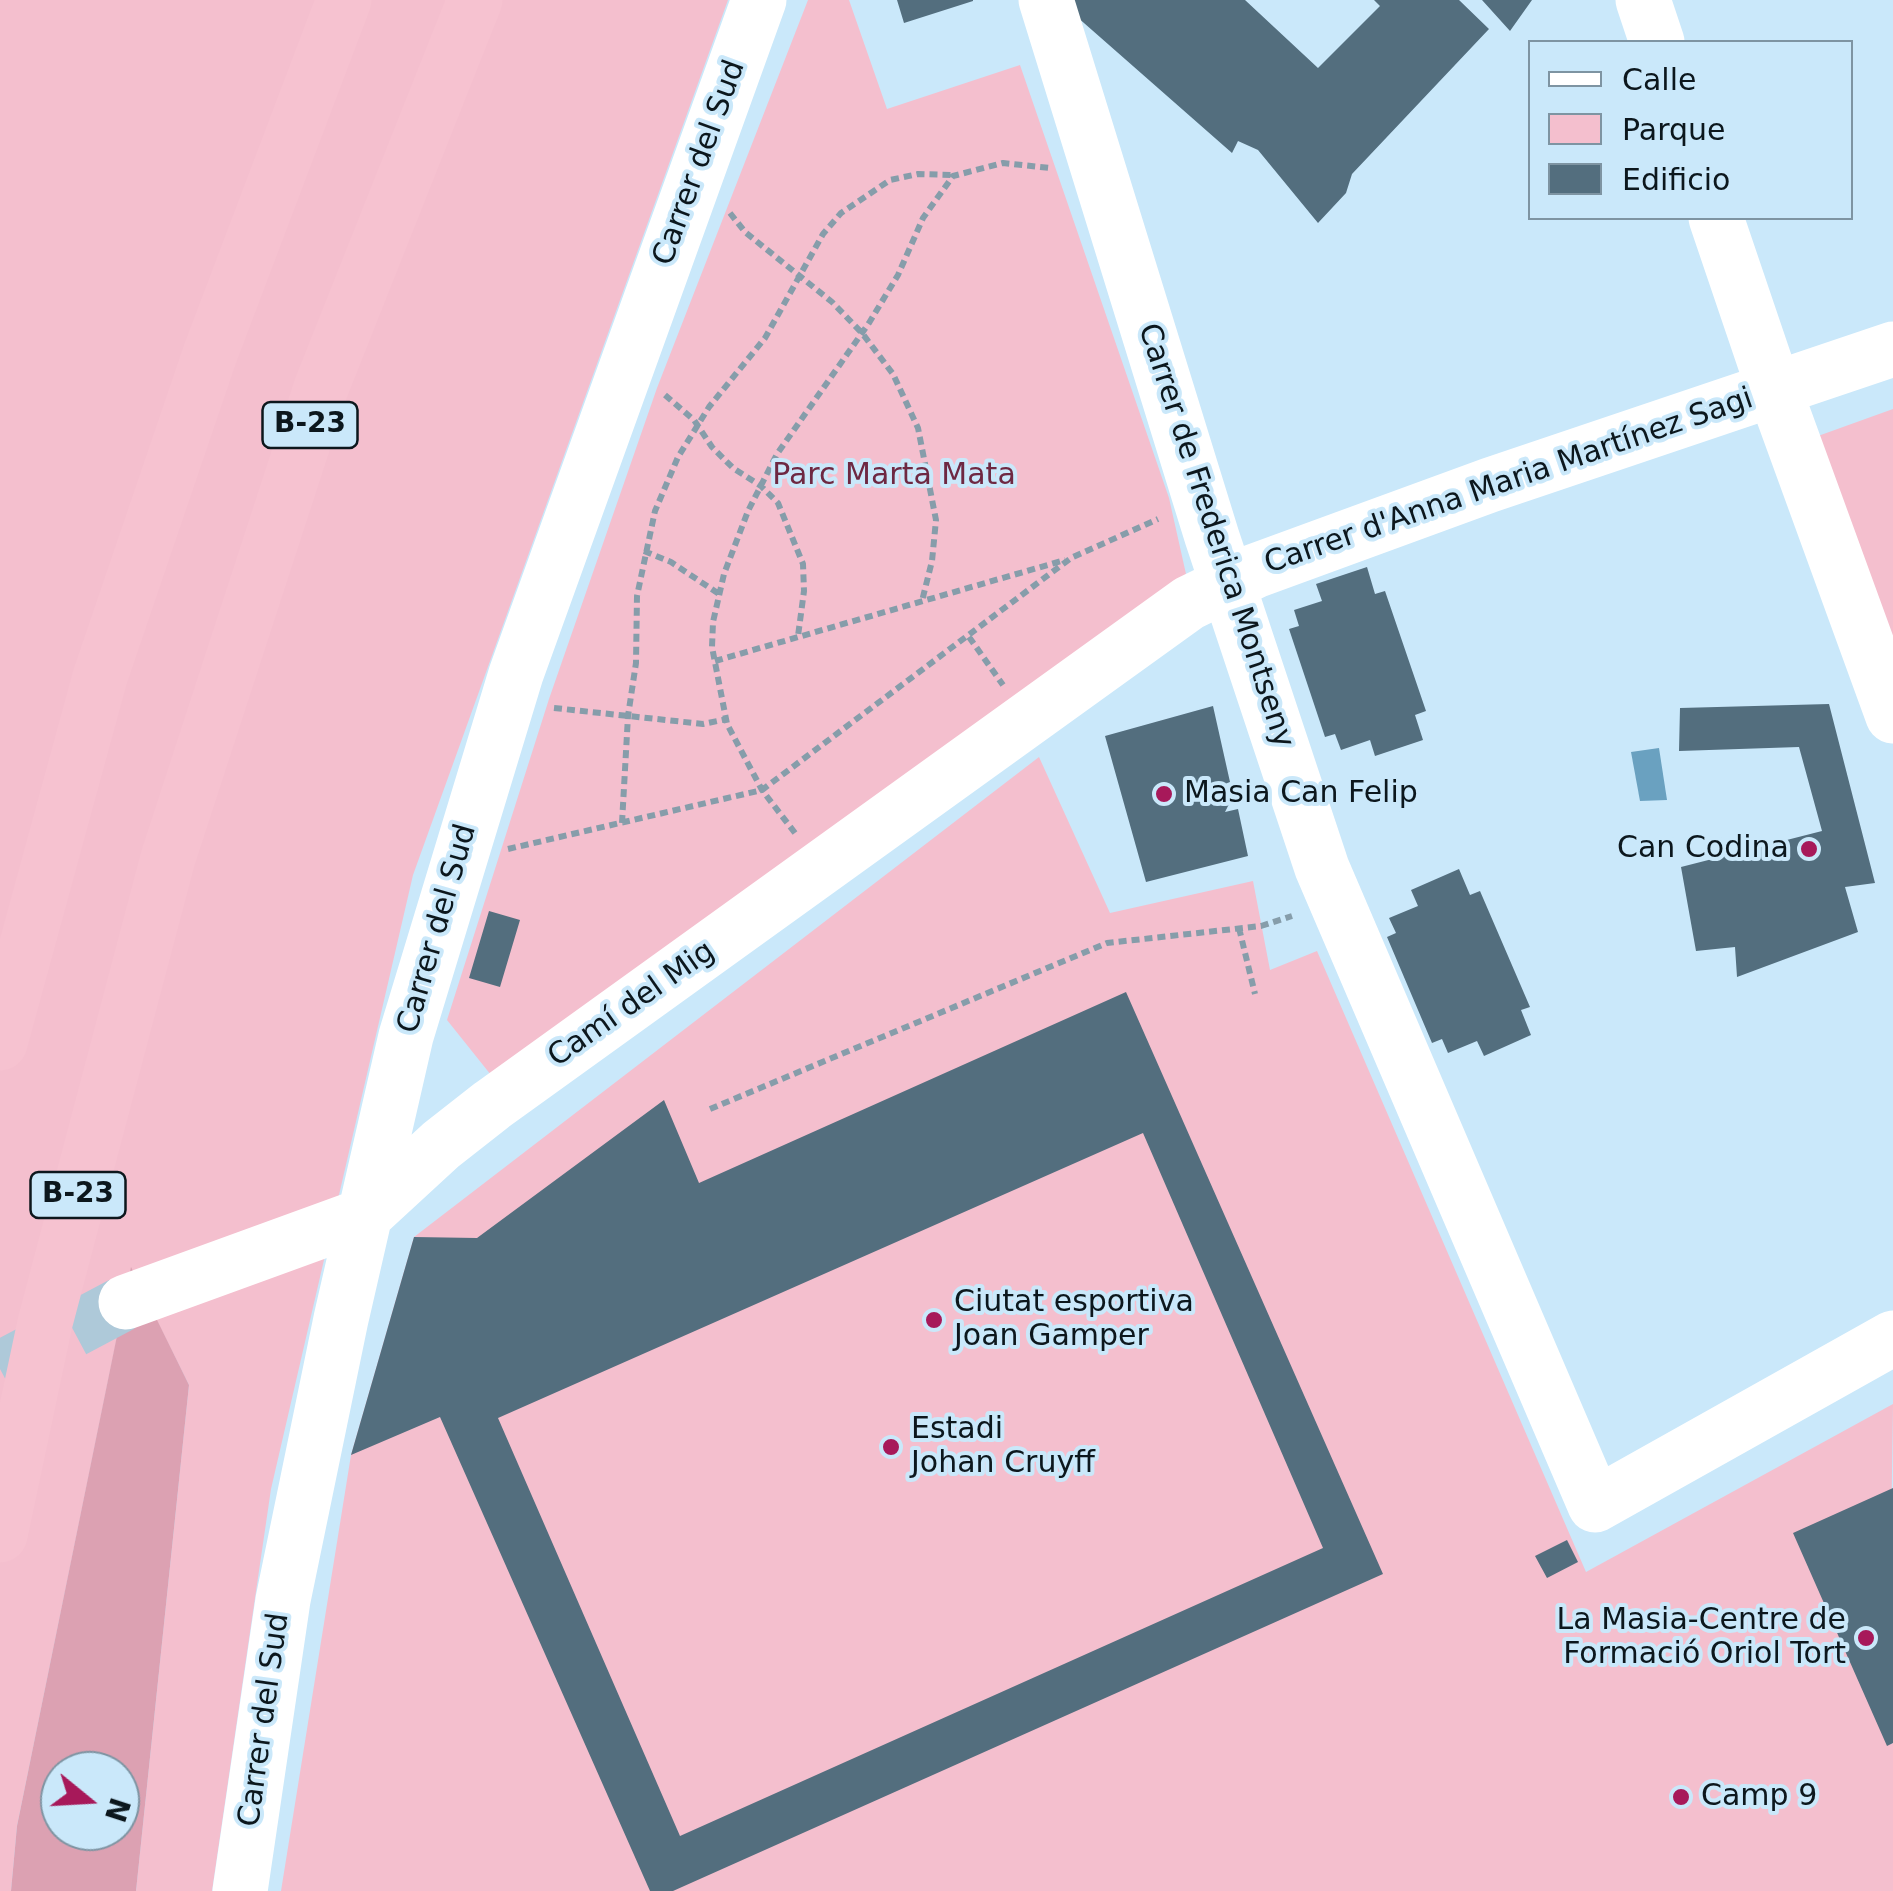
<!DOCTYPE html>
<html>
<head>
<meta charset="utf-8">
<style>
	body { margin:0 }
	#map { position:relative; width:1893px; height:1891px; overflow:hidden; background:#cae8fa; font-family:"DejaVu Sans",sans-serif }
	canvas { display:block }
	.legend { position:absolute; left:1528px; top:40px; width:325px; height:180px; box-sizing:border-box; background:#cae8fa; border:2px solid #7e94a2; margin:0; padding:12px 18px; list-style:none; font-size:30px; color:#0c171d }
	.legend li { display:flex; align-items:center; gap:20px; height:50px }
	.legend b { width:50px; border:2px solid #7e94a2 }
	.north { position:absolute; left:40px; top:1751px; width:100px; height:100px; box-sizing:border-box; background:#cae8fa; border:2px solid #7e94a2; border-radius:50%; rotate:108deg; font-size:28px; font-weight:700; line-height:40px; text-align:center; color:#0c171d }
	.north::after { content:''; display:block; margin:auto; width:35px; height:45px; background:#a7195a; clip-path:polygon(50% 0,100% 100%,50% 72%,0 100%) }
</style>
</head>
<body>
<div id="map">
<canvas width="1893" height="1891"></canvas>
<ul class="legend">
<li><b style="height:12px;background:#fff"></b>Calle</li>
<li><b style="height:28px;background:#f4bfce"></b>Parque</li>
<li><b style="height:28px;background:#536e7e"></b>Edificio</li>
</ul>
<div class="north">N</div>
</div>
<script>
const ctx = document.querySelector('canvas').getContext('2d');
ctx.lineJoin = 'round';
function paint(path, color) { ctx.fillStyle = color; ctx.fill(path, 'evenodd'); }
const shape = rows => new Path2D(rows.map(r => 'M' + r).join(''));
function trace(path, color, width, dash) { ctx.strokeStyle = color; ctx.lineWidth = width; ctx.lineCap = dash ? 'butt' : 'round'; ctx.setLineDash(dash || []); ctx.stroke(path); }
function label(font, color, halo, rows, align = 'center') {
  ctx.font = font + ' "DejaVu Sans",sans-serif'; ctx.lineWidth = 8; ctx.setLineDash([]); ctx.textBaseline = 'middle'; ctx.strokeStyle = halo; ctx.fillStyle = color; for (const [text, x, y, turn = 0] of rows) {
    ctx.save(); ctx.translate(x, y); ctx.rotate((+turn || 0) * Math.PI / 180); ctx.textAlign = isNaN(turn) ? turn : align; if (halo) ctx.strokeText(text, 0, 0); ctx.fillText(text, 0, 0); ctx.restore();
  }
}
const green = shape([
	[0,0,728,0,413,875,271,1489,212,1891,136,1891,189,1385,131,1269,17,1826,11,1891,0,1891],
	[808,0,849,0,887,109,1020,65,1169,498,1186,574,499,1085,447,1020,549,699,657,388],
	[1893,409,1893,641,1818,436],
	[1039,757,1110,913,1253,881,1270,970,1317,951,1586,1572,1893,1404,1888,1745,1893,1743,1893,1891,281,1891,351,1455,414,1237]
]);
const forest = shape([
	[131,1267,189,1385,136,1891,11,1891,17,1826],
	[60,1771,120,1771,120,1831,60,1831]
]);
const water = shape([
	[1659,748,1667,800,1640,801,1631,752]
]);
const building = shape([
	[897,0,973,0,973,1,904,23],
	[1071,0,1245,0,1318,68,1380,6,1374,0,1459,0,1489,29,1352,174,1346,193,1318,223,1258,150,1238,141,1232,153,1076,16],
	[1482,0,1532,0,1510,31],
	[1367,567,1375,594,1385,591,1426,711,1415,715,1423,740,1375,756,1370,740,1341,750,1335,734,1325,737,1289,629,1299,626,1294,610,1322,601,1316,584],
	[1829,704,1875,883,1845,887,1858,932,1737,977,1735,947,1696,951,1681,867,1822,831,1799,747,1679,751,1680,708],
	[1213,706,1230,782,1217,787,1229,793,1231,800,1225,812,1238,809,1248,856,1146,882,1105,736],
	[1459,869,1470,895,1480,891,1530,1007,1521,1010,1531,1035,1484,1056,1477,1041,1448,1053,1442,1039,1432,1043,1387,937,1396,933,1389,918,1418,906,1411,890],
	[489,911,520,920,500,987,469,978],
	[1126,992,1383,1574,673,1891,650,1891,440,1417,351,1455,414,1237,477,1238,664,1100,699,1183],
	[1143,1133,1323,1548,680,1836,498,1418],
	[1893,1488,1893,1743,1887,1746,1793,1533],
	[1567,1540,1578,1562,1547,1578,1535,1556]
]);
const minorTunnel = shape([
	[0,1369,126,1302]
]);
const path = shape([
	[730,213,745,232,832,302,862,333,893,374,918,428,936,520,932,561,922,601],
	[665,395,694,420,712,447,733,468,761,486,778,503,803,564,804,591,798,636],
	[644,551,671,562,719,594],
	[969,637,1003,685],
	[715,661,1065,560],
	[554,708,703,724,727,719],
	[622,823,628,716,636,663,637,596,655,511,678,457,709,407,765,338,823,234,841,213,890,180,918,174,952,175],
	[795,833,762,790,727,724,712,647,713,622,724,574,748,511,777,454,869,323,898,275,923,218,953,176,1003,163,1050,168],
	[508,849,762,790,1071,558,1158,519],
	[1239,928,1255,994],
	[710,1109,1107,943,1261,926,1292,916]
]);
const minor = shape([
	[1046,0,1212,537,1322,868,1595,1505,1893,1338],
	[1643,0,1657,42],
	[1716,218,1774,389,1893,716],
	[126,1302,365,1215,441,1145,492,1105,1189,603,1255,571,1490,485,1893,349],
	[240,1891,283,1600,341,1319,406,1036,516,674,759,0]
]);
const highway = shape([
	[0,1043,100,677,210,354,344,0],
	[0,1535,45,1323,168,858,321,388,475,0]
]);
const markers = [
	[1164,794,10,"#a7195a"],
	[1809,849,10,"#a7195a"],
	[934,1320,10,"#a7195a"],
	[891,1447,10,"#a7195a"],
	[1866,1638,10,"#a7195a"],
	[1681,1797,10,"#a7195a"]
];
const shields = [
	[310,425,95],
	[78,1195,95]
];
const shieldNames = [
	["B-23",310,425],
	["B-23",78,1195]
];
const streetNames = [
	["Carrer del Sud",700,163,-70],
	["Carrer d'Anna Maria Martínez Sagi",1509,482,-19],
	["Carrer de Frederica Montseny",1215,536,72],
	["Carrer del Sud",438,929,-74],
	["Camí del Mig",632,1005,-35],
	["Carrer del Sud",265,1720,-82]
];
const parkNames = [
	["Parc Marta Mata",894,476]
];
const poiNames = [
	["Masia Can Felip",1184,794],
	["Can Codina",1789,849,"right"],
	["Ciutat esportiva",954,1303],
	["Joan Gamper",954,1337],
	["Estadi",911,1430],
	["Johan Cruyff",911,1464],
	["La Masia-Centre de",1846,1621,"right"],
	["Formació Oriol Tort",1846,1655,"right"],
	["Camp 9",1701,1797]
];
paint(green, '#f4bfce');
paint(forest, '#dca1b2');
paint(water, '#6aa1c0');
paint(building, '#536e7e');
trace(minorTunnel, '#aec9d9', 55, [55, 28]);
trace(path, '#869daa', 6, [8, 5]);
trace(minor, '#fff', 55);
trace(highway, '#f6c2d0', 55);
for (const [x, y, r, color] of markers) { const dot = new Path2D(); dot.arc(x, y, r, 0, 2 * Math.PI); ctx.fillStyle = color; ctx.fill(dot); trace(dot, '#cae8fa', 4); }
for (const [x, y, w] of shields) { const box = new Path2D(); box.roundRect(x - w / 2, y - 23, w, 46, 8); ctx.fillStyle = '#cae8fa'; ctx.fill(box); trace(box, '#0c171d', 2.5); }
label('bold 28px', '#0c171d', null, shieldNames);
label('30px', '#0c171d', '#cae8fa', streetNames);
label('30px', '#6e2842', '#cae8fa', parkNames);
label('30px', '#0c171d', '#cae8fa', poiNames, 'left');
</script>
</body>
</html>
